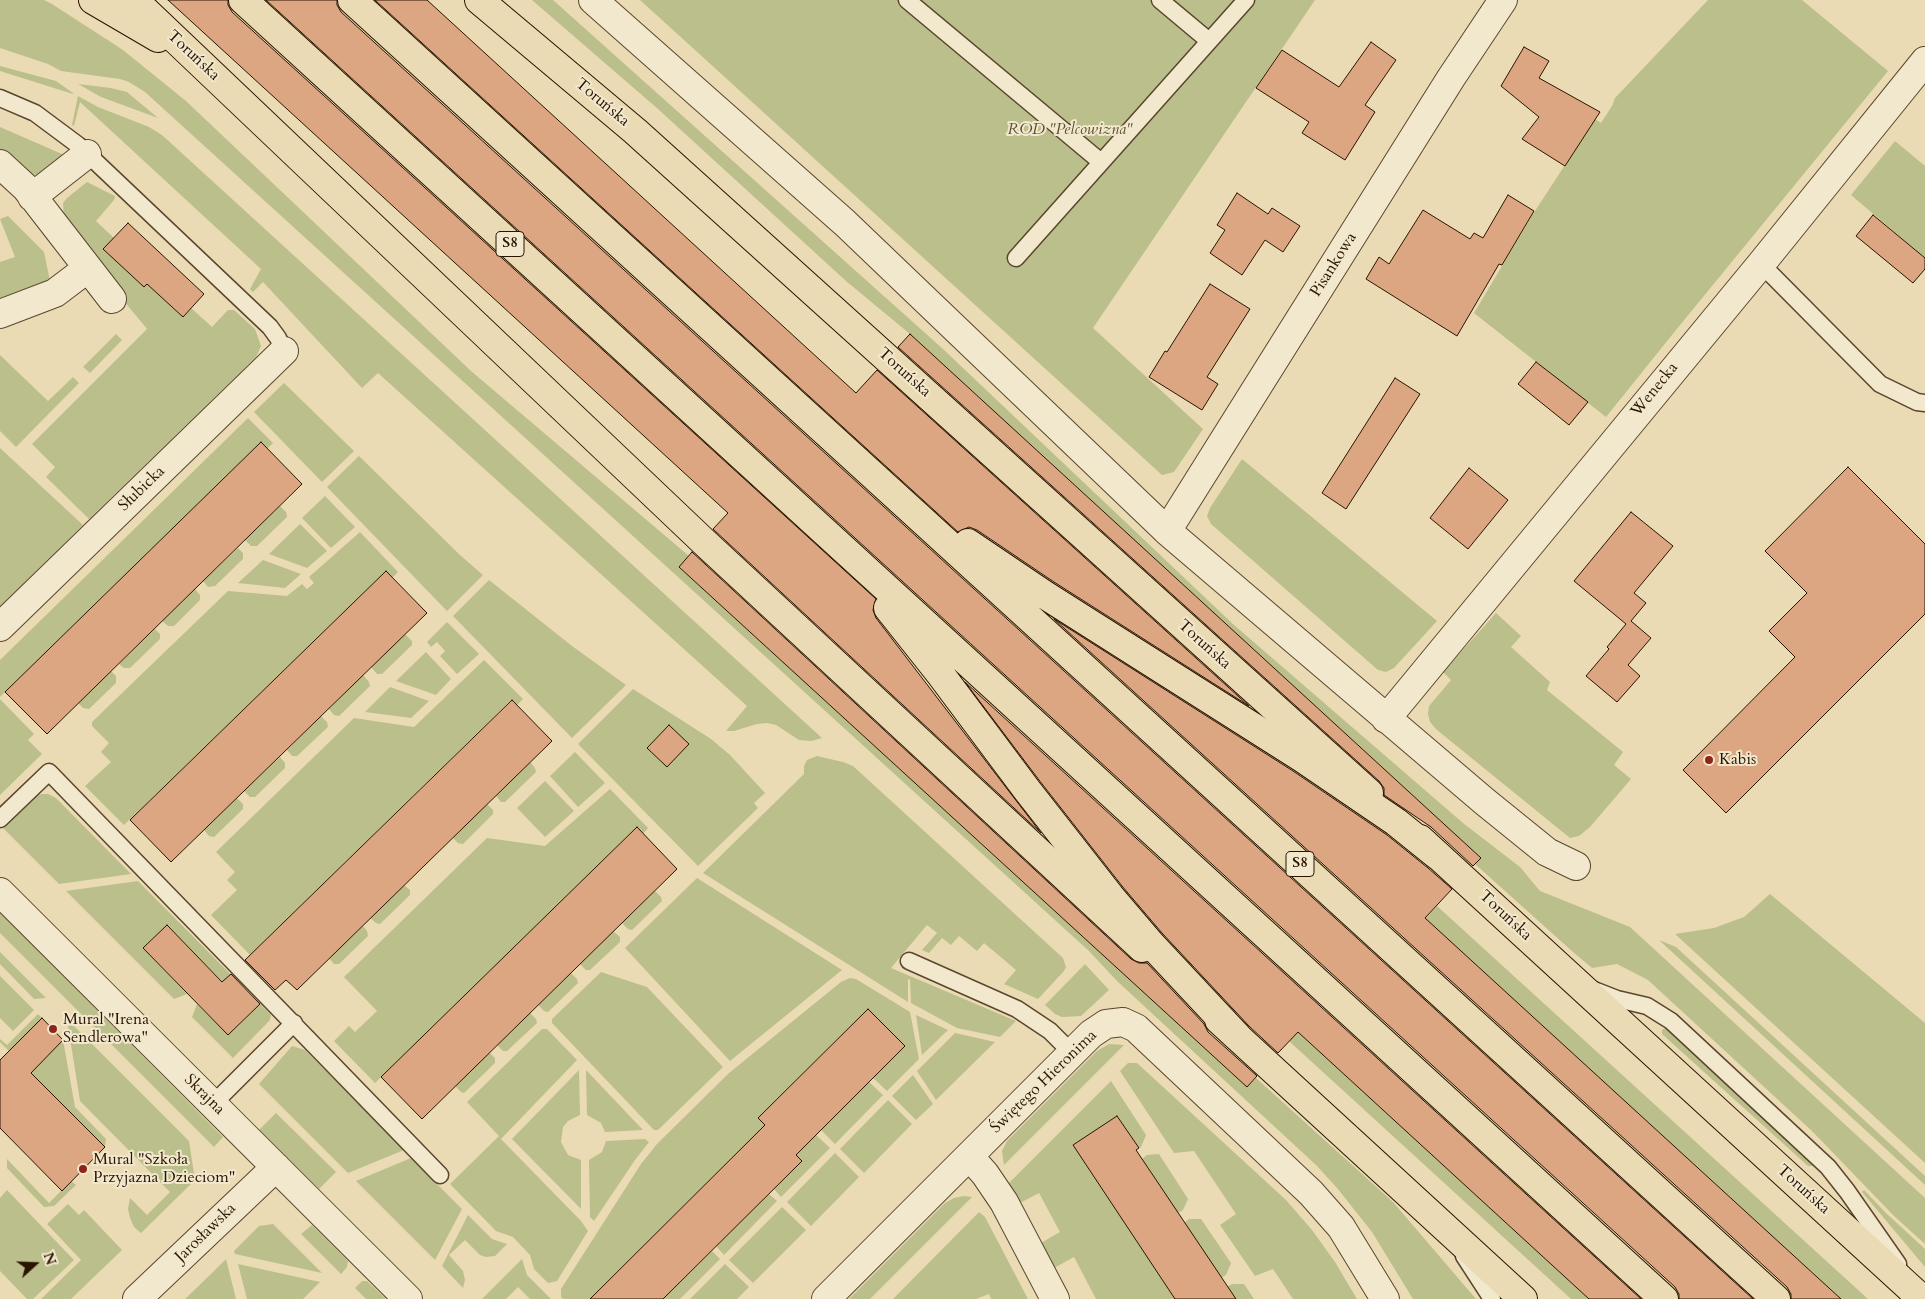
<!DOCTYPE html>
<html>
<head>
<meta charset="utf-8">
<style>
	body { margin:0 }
	#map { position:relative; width:1925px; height:1299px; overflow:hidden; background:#ebdbb4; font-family:Cardo,serif }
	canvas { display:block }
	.north { position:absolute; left:10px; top:1239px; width:50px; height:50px; -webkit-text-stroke:4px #f2e8ce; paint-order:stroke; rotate:70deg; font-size:14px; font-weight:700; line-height:20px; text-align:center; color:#291400 }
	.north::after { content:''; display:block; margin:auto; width:18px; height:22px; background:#291400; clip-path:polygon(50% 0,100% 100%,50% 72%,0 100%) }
</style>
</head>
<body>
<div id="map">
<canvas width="1925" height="1299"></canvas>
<div class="north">N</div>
</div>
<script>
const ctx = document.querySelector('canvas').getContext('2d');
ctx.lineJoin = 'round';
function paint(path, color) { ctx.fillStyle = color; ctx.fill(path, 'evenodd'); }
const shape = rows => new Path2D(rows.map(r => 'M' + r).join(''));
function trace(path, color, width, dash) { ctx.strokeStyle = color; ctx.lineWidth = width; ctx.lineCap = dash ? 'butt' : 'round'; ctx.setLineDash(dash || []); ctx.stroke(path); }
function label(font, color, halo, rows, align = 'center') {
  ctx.font = font + ' Cardo,serif'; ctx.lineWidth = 4; ctx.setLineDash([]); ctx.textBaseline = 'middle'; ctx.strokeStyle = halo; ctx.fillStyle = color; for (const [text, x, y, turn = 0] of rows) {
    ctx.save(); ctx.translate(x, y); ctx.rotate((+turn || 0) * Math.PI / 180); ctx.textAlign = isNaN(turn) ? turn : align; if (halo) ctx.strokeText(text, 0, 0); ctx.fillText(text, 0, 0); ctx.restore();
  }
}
const green = shape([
	[0,0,44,0,52,4,123,50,186,101,471,371,689,556,679,567,1247,1087,1256,1078,1393,1202,1476,1299,1413,1299,1372,1232,1337,1188,1316,1165,1117,981,1089,951,145,92,129,82,120,79,61,71,48,64,0,48],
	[532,0,553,0,943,349,1234,625,1463,823,1520,867,1540,891,1630,927,1925,1198,1925,1244,1894,1216,1813,1132,1648,980,1617,964,1592,968,1573,952,1475,864,1480,857,910,334,846,281,658,109],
	[640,0,1315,0,1093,328,1203,429,1174,472,1162,475],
	[1708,0,1802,0,1888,71,1676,330,1606,417,1474,313,1533,214,1595,119,1601,123,1612,106,1615,98],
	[0,66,56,81,73,93,73,94,0,71],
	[78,84,111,88,127,92,158,118,101,97],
	[78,96,98,107,149,127,162,135,822,738,811,741,799,740,776,725,767,723,757,724,734,731,726,731,747,706,378,373,362,388,263,282,253,292,250,289,261,269,80,102,74,126,72,125],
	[0,127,62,154,61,167,31,176,0,154],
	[1895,141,1925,166,1925,258,1851,195],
	[87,182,115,196,114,200,96,221,114,238,140,277,183,317,191,308,212,327,228,310,234,310,255,329,261,346,256,357,89,519,46,477,55,467,32,444,147,329,100,272,106,268,89,245,84,249,64,219,63,203,67,198],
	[8,216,44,252,51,286,0,304,0,262,15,257,0,219],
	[116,334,122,340,90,373,83,367],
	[0,355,48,401,73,377,79,383,16,447,0,431],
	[284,383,354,451,322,482,254,412],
	[248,418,273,443,267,449,260,443,0,697,0,660],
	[0,448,83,525,0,606],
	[359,456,460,555,483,575,447,611,327,487],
	[1242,459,1437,621,1394,668,1386,672,1378,670,1211,524,1207,516,1210,508],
	[325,496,355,527,331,548,302,518],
	[280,506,286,512,287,517,257,546,251,546,245,540],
	[300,524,327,551,307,568,269,554],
	[360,532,398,572,392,578,386,571,124,825,85,786,111,762,101,752,109,743,92,726,92,722,228,591,287,596,302,584,307,589,314,583,309,577],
	[238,548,243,553,243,559,215,586,208,587,203,581],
	[263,560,301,574,285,588,238,583],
	[489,580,572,646,626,685,572,738,453,616],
	[195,589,200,595,200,600,174,626,168,626,162,621],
	[1496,613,1521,636,1511,647,1550,682,1547,690,1623,752,1614,765,1631,779,1590,827,1579,836,1570,838,1437,730,1430,722,1428,714,1429,706,1451,680,1443,672],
	[447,622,479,654,457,674,440,656,445,651,437,642,431,647,427,642],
	[155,629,160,634,160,639,130,668,124,668,119,664],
	[405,634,412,641,412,645,382,674,377,674,371,667],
	[426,652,451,679,436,695,396,681],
	[484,660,523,699,517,705,511,700,250,955,211,915,237,890,227,880,235,872,216,852,354,718,414,727],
	[111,671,116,676,116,683,89,709,83,708,78,703],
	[363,675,369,682,370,686,339,716,334,715,329,709],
	[390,687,429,701,411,718,365,712],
	[633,689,711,739,730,755,765,793,754,803,758,808,698,866,578,744],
	[0,699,34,734,28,740,42,754,0,795],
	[321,716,327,722,328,727,297,756,292,756,287,750],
	[575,752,605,783,578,807,550,776],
	[817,756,843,762,853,766,1063,958,1066,967,1064,971,1038,999,1004,984,1016,970,984,943,977,951,959,936,951,945,942,938,929,953,922,950,937,933,927,925,891,968,1016,1021,1000,1037,957,1028,911,1003,910,980,908,979,908,1002,703,873,804,774,804,766,807,760],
	[280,757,285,763,285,768,255,797,250,797,244,791],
	[530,762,535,768,536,772,505,802,501,802,496,796],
	[545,781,574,811,545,837,517,808],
	[610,789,648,828,643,834,636,828,375,1083,334,1041,349,1026,355,1032,377,1011,344,977,487,838,545,846],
	[42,794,48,794,56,798,131,874,59,884,3,828,35,796],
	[237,798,243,804,243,809,214,837,209,836,204,830],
	[487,804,493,810,493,814,463,844,458,843,453,838],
	[697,878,842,970,730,1061,625,948],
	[138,881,271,1015,270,1020,233,1058,192,1017,197,1004,228,1035,252,1012,167,925,143,948,187,994,174,999,66,891],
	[404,885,410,890,410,895,380,924,376,923,370,918],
	[655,891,661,897,662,901,632,930,628,929,622,923],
	[1770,894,1925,1023,1925,1163,1675,934,1714,928,1744,917],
	[1437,906,1868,1299,1841,1299,1425,919],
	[0,913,223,1137,214,1147,0,933],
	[363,926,367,931,368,936,339,964,334,964,329,958],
	[613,931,620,937,620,942,590,970,586,970,580,964],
	[1659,940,1676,947,1925,1176,1925,1185],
	[0,952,46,998,34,999,0,964],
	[1085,964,1109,990,1081,1016,1062,1017,1055,1014,1045,1005],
	[601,972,647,987,723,1067,658,1130,654,1130,552,1023,552,1019],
	[571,973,577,979,578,983,548,1012,544,1011,538,1005],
	[0,976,34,1010,13,1031,0,1018],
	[850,978,856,979,910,1012,919,1059,887,1091,873,1078,905,1046,868,1009,758,1118,765,1125,599,1290,608,1299,563,1299,561,1297,561,1289,641,1164,657,1144,729,1073,841,982],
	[530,1013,536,1019,537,1023,507,1051,503,1051,497,1045],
	[38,1014,42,1018,9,1051,0,1042,0,1039,7,1045],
	[916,1015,948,1030,922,1055],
	[67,1019,189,1141,195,1180,141,1233,134,1227,130,1218,128,1209,130,1198,147,1215,170,1192,80,1101],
	[1665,1028,1813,1163,1812,1166,1808,1166,1662,1034,1662,1030],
	[542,1029,547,1029,577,1060,501,1139,581,1221,588,1231,557,1281,548,1283,534,1269,530,1255,513,1237,496,1231,450,1184,499,1136,467,1102],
	[1298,1032,1589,1299,1571,1299,1289,1041],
	[955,1033,995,1042,936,1100,917,1071],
	[63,1040,75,1107,106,1139,105,1147,20,1062,41,1062],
	[1109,1044,1124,1045,1004,1165,1002,1151,1007,1141,1097,1051],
	[292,1046,305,1050,404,1150,348,1173,259,1084],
	[489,1052,495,1058,495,1063,464,1093,461,1092,455,1086],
	[1128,1063,1137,1063,1286,1200,1312,1230,1335,1262,1357,1299,1293,1299,1273,1269,1255,1276,1220,1225,1236,1214,1194,1151,1174,1153,1120,1071],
	[579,1070,580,1115,568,1121,563,1127,561,1142,568,1155,581,1160,581,1209,512,1139],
	[586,1070,643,1130,605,1132,601,1123,587,1115],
	[913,1075,933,1104,916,1120,892,1096],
	[1111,1081,1146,1135,1141,1147,1139,1148,1117,1116,1073,1145,1175,1299,1096,1299,1074,1257,1047,1272,1034,1247,1060,1232,1039,1193,1020,1203,1009,1183],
	[869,1082,883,1095,835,1144,821,1130],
	[888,1100,912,1124,864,1173,840,1149],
	[276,1113,336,1172,319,1189,259,1130],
	[816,1135,830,1148,781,1197,774,1189,802,1161,796,1155],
	[645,1139,649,1142,635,1160,594,1221,590,1217,589,1160,602,1152,606,1141],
	[835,1153,859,1177,811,1226,787,1202],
	[1159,1154,1188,1199,1183,1210,1178,1213,1142,1159,1147,1155],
	[411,1158,462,1209,435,1260,356,1181],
	[7,1159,49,1203,71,1181,76,1185,54,1206,44,1207,7,1168],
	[7,1190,74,1260,33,1299,27,1299,0,1271,0,1198],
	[1864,1190,1886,1213,1925,1249,1925,1267,1862,1192],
	[769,1194,777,1201,724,1255,716,1246],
	[964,1196,972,1197,870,1299,849,1299,945,1203,954,1198],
	[68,1204,79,1215,84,1210,122,1250,71,1299,41,1299,81,1260,47,1224],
	[782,1207,806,1230,753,1283,729,1260],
	[979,1212,985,1217,1028,1299,991,1299,989,1294,976,1299,893,1299],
	[468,1215,492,1239,507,1244,495,1256,486,1257,480,1255,465,1240,449,1255,463,1271,465,1280,463,1288,442,1266],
	[1189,1219,1201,1219,1231,1263,1226,1275,1221,1278,1184,1223],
	[273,1224,322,1273,235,1254,234,1251,259,1226],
	[312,1225,348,1261,347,1267,341,1274,301,1234],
	[712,1251,720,1259,680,1299,663,1299],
	[226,1259,236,1299,185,1299,211,1274],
	[522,1259,527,1275,551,1299,530,1299,518,1287,506,1299,482,1299],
	[238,1264,320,1282,303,1299,247,1299],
	[725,1264,749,1287,737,1299,690,1299],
	[362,1281,367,1281,386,1299,366,1299,355,1288],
	[1232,1284,1244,1284,1254,1299,1235,1299,1227,1287]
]);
const building = shape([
	[168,0,228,0,228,5,232,12,876,599,873,610,876,618,1041,833,713,529,728,513,168,0],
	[266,0,337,0,337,5,341,12,1753,1299,1679,1299,1679,1294,1675,1287,266,0],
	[375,0,427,0,856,393,877,370,1249,706,1054,582,977,530,969,527,958,532,375,0],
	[1371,42,1396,60,1365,105,1375,112,1345,160,1302,133,1309,122,1256,88,1282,50,1339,87,1371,42],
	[1524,47,1549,61,1539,78,1600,112,1565,166,1522,139,1539,117,1501,86,1524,47],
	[1237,193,1268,214,1272,208,1300,226,1283,252,1265,240,1242,275,1210,253,1225,230,1217,225,1237,193],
	[1508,195,1534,211,1502,265,1499,264,1457,336,1366,279,1379,257,1389,264,1423,210,1470,239,1474,233,1483,238,1508,195],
	[1873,215,1925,258,1925,269,1913,283,1856,236,1873,215],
	[128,223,204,294,183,317,147,284,144,287,103,249,128,223],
	[1210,284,1250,309,1207,377,1218,384,1202,410,1149,377,1165,351,1167,352,1210,284],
	[910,334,1481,858,1473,866,1431,827,1384,795,1384,788,1379,781,898,347,910,334],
	[1536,362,1588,402,1569,425,1518,384,1536,362],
	[1395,378,1420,394,1346,509,1322,493,1395,378],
	[261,442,302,484,47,734,5,692,261,442],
	[1848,467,1925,544,1925,614,1726,813,1683,770,1795,657,1769,631,1807,593,1765,551,1848,467],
	[1469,468,1508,500,1468,549,1430,518,1469,468],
	[1631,512,1673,546,1634,593,1646,603,1631,621,1651,638,1628,665,1640,676,1617,702,1586,676,1609,649,1607,647,1626,624,1574,581,1631,512],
	[692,552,1131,959,1139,963,1147,963,1204,1024,1208,1032,1257,1076,1247,1087,679,567,692,552],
	[386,571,427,613,171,862,130,820,386,571],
	[1054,619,1293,771,1387,835,1428,868,1452,889,1425,918,1841,1299,1791,1299,1791,1294,1787,1287,1054,619],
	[965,682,1641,1299,1589,1299,1298,1032,1278,1053,1249,1026,1162,933,1122,886,1039,780,965,682],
	[512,700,552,741,297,990,286,980,275,990,245,960,512,700],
	[669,725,689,744,667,767,647,748,669,725],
	[637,827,677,869,422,1119,381,1077,637,827],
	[167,925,222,982,231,974,260,1004,228,1035,143,948,167,925],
	[868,1009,905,1046,796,1155,802,1161,663,1299,590,1299,765,1125,758,1118,868,1009],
	[42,1018,63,1040,31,1073,105,1147,62,1191,0,1128,0,1060,42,1018],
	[1117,1116,1139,1148,1136,1150,1236,1299,1175,1299,1073,1145,1117,1116]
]);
const service = shape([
	[907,0,1101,162],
	[1160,0,1209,41],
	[0,98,35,113,78,145,270,327,278,338,284,351],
	[1016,258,1246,0],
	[1761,264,1880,384,1917,402,1925,403],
	[0,819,49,772,440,1175],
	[909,961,1017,1009,1050,1031,1072,1053],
	[1594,990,1617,999,1647,1006,1671,1021,1828,1167,1847,1191,1898,1264],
	[213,1104,294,1023],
	[1464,1256,1492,1299]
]);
const minor = shape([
	[593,0,845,223,1167,531,1484,801,1547,852,1576,866],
	[0,164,26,188,88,268,55,293,0,314],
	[32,197,87,154],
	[88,268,112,299],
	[1167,531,1451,78,1503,0],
	[0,627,284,351],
	[1386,719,1761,264,1925,61],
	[0,892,408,1299],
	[969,1156,985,1174,1004,1202,1055,1299],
	[137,1299,276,1167],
	[826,1299,1091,1034,1106,1024,1123,1022,1136,1028,1311,1193,1341,1227,1385,1299]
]);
const primary = shape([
	[93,0,158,38],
	[134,0,703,541,1142,948],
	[479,0,635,131,1369,793],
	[1420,839,1922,1299],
	[1219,1020,1523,1299]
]);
const motorway = shape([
	[243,0,1664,1299],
	[352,0,1776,1299],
	[968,543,1045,595,1302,758,1396,822,1437,855],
	[888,608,941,675,1027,790,1110,896,1150,943,1237,1036]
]);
const markers = [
	[1709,760,5,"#8f2418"],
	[53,1029,5,"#8f2418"],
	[83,1169,5,"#8f2418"]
];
const shields = [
	[510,244,28],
	[1300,864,28]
];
const shieldNames = [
	["S8",510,244],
	["S8",1300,864]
];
const streetNames = [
	["Toruńska",193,56,43],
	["Toruńska",602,103,40],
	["Pisankowa",1334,265,-58],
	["Toruńska",904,373,42],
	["Wenecka",1655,390,-51],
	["Słubicka",142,489,-44],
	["Toruńska",1204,645,42],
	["Toruńska",1505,916,43],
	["Świętego Hieronima",1044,1082,-44],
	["Skrajna",204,1095,45],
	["Toruńska",1803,1190,42],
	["Jarosławska",206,1233,-44]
];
const parkNames = [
	["ROD \"Pelcowizna\"",1070,130]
];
const poiNames = [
	["Kabis",1719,760],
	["Mural \"Irena",63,1020],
	["Sendlerowa\"",63,1038],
	["Mural \"Szkoła",93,1160],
	["Przyjazna Dzieciom\"",93,1178]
];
paint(green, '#babf8b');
paint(building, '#dda682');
trace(building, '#291400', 1);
trace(service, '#5a462d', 19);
trace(minor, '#5a462d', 30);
trace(primary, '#291400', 30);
trace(motorway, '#291400', 30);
trace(service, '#f2e8ce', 16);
trace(minor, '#f2e8ce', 28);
trace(primary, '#ebdbb4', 28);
trace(motorway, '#ebdbb4', 28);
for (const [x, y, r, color] of markers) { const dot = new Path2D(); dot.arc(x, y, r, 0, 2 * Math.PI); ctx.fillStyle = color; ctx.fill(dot); trace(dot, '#f2e8ce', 2); }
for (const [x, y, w] of shields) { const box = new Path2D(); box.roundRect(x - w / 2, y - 12.5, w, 25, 4); ctx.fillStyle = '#f2e8ce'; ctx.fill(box); trace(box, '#291400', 1); }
label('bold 15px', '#291400', null, shieldNames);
label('16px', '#291400', '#f2e8ce', streetNames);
label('italic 16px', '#5c5031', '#f2e8ce', parkNames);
label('16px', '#291400', '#f2e8ce', poiNames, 'left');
</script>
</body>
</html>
